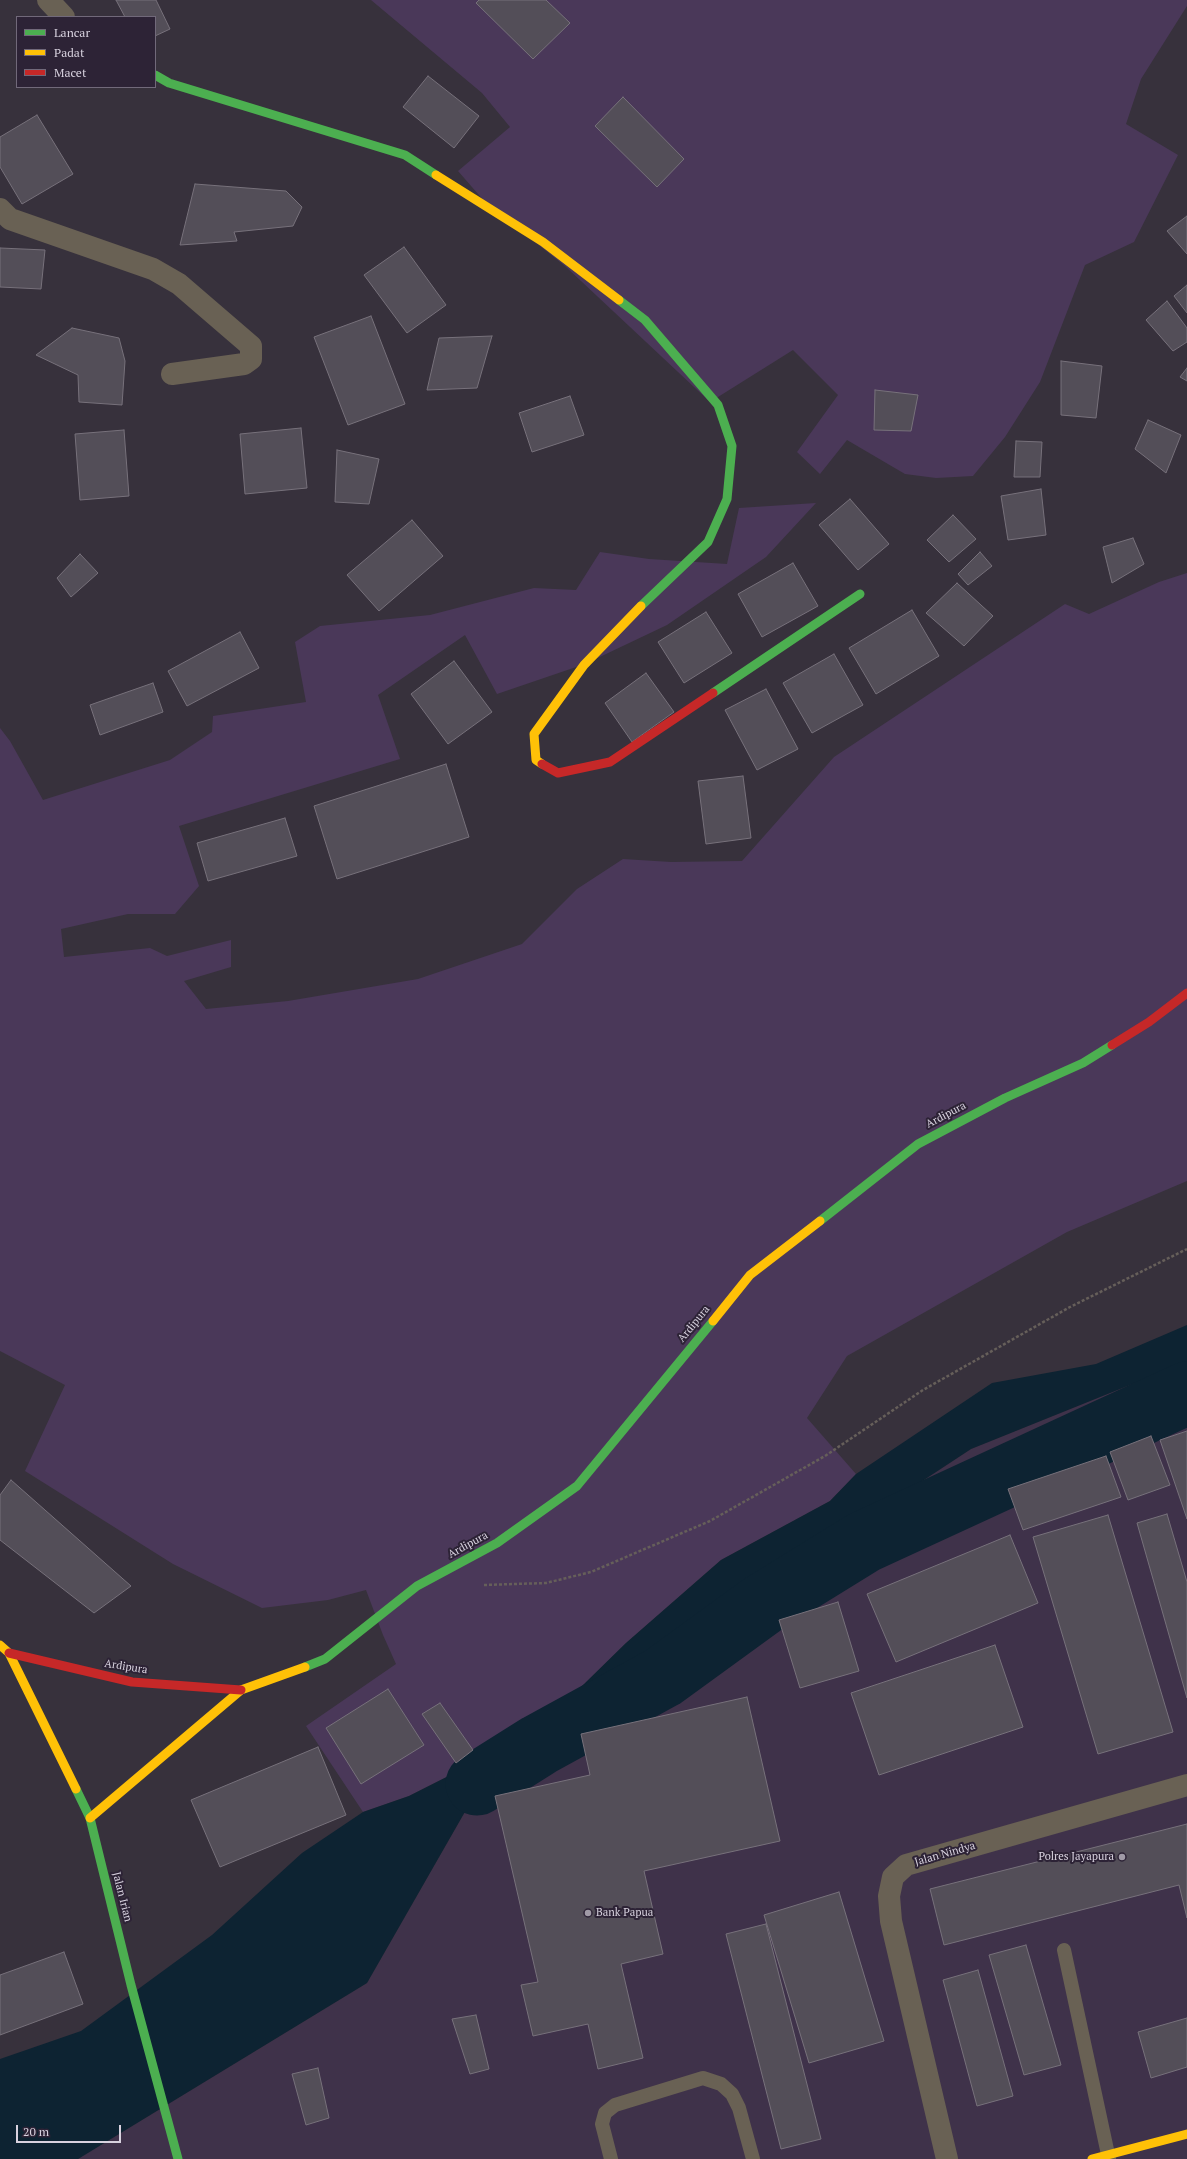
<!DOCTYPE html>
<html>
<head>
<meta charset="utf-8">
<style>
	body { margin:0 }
	#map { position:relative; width:1187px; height:2159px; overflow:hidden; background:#37313c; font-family:"PT Serif",serif }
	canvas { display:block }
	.legend { position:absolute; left:16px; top:16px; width:140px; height:72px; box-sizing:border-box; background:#2d2336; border:1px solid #71697a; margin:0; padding:5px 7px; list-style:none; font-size:12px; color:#d8d2df }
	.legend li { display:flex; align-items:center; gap:8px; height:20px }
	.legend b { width:20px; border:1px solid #71697a }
	.scale { position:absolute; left:16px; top:2125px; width:105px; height:18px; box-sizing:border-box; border:2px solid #d8d2df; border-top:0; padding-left:5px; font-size:12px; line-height:14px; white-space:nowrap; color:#d8d2df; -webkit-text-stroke:3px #2d2336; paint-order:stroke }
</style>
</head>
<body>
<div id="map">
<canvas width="1187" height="2159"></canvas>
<ul class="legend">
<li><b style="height:5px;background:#4caf50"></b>Lancar</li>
<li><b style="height:5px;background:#ffc107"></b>Padat</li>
<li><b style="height:5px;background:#c62828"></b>Macet</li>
</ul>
<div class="scale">20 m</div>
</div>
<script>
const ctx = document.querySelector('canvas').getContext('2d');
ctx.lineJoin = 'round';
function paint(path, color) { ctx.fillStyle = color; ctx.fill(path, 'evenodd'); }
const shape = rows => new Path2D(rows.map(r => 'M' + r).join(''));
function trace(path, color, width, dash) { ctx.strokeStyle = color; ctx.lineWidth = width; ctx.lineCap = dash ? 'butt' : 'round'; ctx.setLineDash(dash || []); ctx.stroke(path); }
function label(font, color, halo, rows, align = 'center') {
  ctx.font = font + ' "PT Serif",serif'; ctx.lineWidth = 4; ctx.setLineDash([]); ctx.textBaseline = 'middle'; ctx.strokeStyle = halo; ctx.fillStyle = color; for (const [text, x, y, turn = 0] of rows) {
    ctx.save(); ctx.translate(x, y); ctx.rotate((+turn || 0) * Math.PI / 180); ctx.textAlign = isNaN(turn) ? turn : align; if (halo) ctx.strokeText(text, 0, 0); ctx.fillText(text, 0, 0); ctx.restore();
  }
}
const built = shape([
	[1187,1362,1187,2159,78,2159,367,1983,470,1803,656,1656,971,1449]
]);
const green = shape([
	[371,0,1187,0,1187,6,1141,79,1126,124,1178,155,1134,242,1085,265,1040,382,1005,437,973,476,936,478,905,474,847,440,820,474,797,452,838,395,793,350,710,402,565,266,485,202,458,171,510,127,482,93],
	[816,503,766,557,667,625,585,664,497,694,465,635,378,695,400,759,179,826,199,886,175,914,128,914,61,929,64,957,150,948,167,956,231,940,231,967,184,981,206,1009,288,1001,418,979,522,944,577,889,623,859,671,862,742,861,834,757,1065,604,1089,614,1159,582,1187,573,1187,1181,1067,1232,847,1356,807,1418,856,1474,830,1501,721,1560,626,1643,579,1689,504,1748,409,1796,363,1812,306,1726,396,1664,383,1635,366,1590,328,1600,262,1608,173,1564,25,1471,65,1385,0,1351,0,728,10,741,43,800,170,760,212,732,213,716,306,702,295,642,320,626,430,615,534,588,576,590,600,552,649,559,727,564,739,508]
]);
const water = shape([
	[1187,1325,1187,1362,971,1449,656,1656,470,1803,367,1983,78,2159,0,2159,0,2059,81,2031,212,1935,302,1853,363,1812,409,1796,504,1748,579,1689,626,1643,721,1560,830,1501,856,1474,992,1383,1096,1364]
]);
const river = shape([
	[477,1784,539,1745,663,1677,762,1605,864,1542,1187,1393]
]);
const building = shape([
	[116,0,156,0,170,29,155,36,155,17,125,17,116,0],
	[479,0,546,0,570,23,533,59,476,3,479,0],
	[428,76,479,116,454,148,403,107,428,76],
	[623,97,684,159,657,187,595,126,623,97],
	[37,115,73,174,22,204,0,167,0,137,37,115],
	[195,184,286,191,302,207,293,226,234,232,237,241,180,245,195,184],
	[1187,216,1187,254,1167,231,1187,216],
	[404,247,446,305,407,333,364,275,404,247],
	[0,248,45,250,41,289,0,287,0,248],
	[1187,285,1187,313,1174,296,1187,285],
	[1167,301,1187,328,1187,342,1173,351,1146,320,1167,301],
	[371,316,405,404,348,425,314,337,371,316],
	[72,328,119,338,125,361,122,405,79,402,78,375,36,355,72,328],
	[492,336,477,388,427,390,439,338,492,336],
	[1061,361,1102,366,1096,418,1061,415,1061,361],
	[1187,368,1187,381,1180,377,1187,368],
	[875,390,918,395,911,431,874,430,875,390],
	[570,396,584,435,532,452,519,413,570,396],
	[1148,420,1181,435,1166,473,1135,449,1148,420],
	[301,428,307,488,245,494,240,434,301,428],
	[124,430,129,496,80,500,75,434,124,430],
	[1016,441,1042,442,1040,477,1014,477,1016,441],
	[337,450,379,459,369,504,335,502,337,450],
	[1041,489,1046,535,1008,540,1001,496,1041,489],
	[850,499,889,544,858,570,819,525,850,499],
	[953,515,976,539,949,562,927,540,953,515],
	[412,520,443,556,379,611,347,575,412,520],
	[1133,538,1144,564,1112,583,1103,547,1133,538],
	[980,552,992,566,968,585,958,574,980,552],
	[80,554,98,573,71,597,57,578,80,554],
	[793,563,818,606,762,637,738,594,793,563],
	[957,583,993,616,964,646,926,613,957,583],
	[912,610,939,656,876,694,849,648,912,610],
	[706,612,732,653,684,683,658,642,706,612],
	[240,632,259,668,187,706,168,671,240,632],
	[834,654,863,705,812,733,783,683,834,654],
	[454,661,492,712,448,744,411,694,454,661],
	[646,673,674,712,632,742,605,703,646,673],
	[153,683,163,712,100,735,90,705,153,683],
	[766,689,798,749,757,770,725,710,766,689],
	[446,764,469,837,337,879,314,806,446,764],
	[743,776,751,838,706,844,698,781,743,776],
	[285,818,297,856,208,881,197,843,285,818],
	[1187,1431,1187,1519,1160,1440,1187,1431],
	[1151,1436,1170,1485,1128,1500,1110,1452,1151,1436],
	[1106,1456,1121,1497,1023,1530,1008,1489,1106,1456],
	[11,1480,131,1586,94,1613,0,1540,0,1495,11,1480],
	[1167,1514,1187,1582,1187,1698,1137,1523,1167,1514],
	[1108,1515,1173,1732,1098,1754,1033,1537,1108,1515],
	[1010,1535,1038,1603,896,1662,867,1594,1010,1535],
	[838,1602,859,1671,800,1688,779,1620,838,1602],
	[995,1645,1023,1727,879,1775,851,1693,995,1645],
	[388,1689,424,1745,361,1784,326,1728,388,1689],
	[747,1697,780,1841,644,1871,663,1954,621,1964,643,2058,598,2069,588,2024,533,2036,521,1985,538,1982,495,1796,590,1775,581,1734,747,1697],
	[440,1703,473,1750,456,1763,422,1714,440,1703],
	[318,1747,346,1815,220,1867,191,1800,318,1747],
	[1187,1824,1187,1918,1179,1885,944,1945,930,1889,1187,1824],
	[839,1892,884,2041,809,2063,764,1915,839,1892],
	[766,1924,821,2139,781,2149,726,1934,766,1924],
	[1026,1945,1061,2065,1024,2075,989,1955,1026,1945],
	[64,1952,83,2004,0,2035,0,1975,64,1952],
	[978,1970,1013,2096,977,2106,943,1980,978,1970],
	[476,2015,489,2069,470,2074,452,2019,476,2015],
	[1187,2018,1187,2067,1151,2078,1138,2032,1187,2018],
	[318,2068,329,2118,306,2125,292,2074,318,2068]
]);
const path = shape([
	[484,1585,546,1583,591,1572,710,1521,825,1456,923,1390,1070,1307,1187,1249]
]);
const lane = shape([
	[1064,1950,1109,2159],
	[611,2159,602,2124,605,2113,615,2105,703,2078,721,2084,732,2094,739,2108,753,2159]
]);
const street = shape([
	[48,0,64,17],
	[0,209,10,219,153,269,179,284,251,346,251,359,244,364,172,374],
	[947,2159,891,1921,889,1896,893,1877,906,1865,1187,1785]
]);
const fast = shape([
	[155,75,169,83,405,155,436,175],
	[619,300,645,320,718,405,732,446,727,499,708,542,641,606],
	[713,693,860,594],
	[820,1221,918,1144,1005,1098,1083,1063,1112,1045],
	[305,1667,325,1659,417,1586,497,1543,577,1486,713,1321],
	[76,1789,90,1818,131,1985,178,2159]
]);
const slow = shape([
	[436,175,543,242,619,300],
	[542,764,536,760,534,734,584,665,641,606],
	[713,1321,750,1275,820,1221],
	[0,1645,9,1653,76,1789],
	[90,1818,241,1690,305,1667],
	[1092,2159,1187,2134]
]);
const jam = shape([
	[542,764,558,773,610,762,713,693],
	[1112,1045,1149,1022,1187,993],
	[9,1653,132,1682,241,1690]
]);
const markers = [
	[1122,1857,4,"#a09aa6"],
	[588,1913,4,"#a09aa6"]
];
const streetNames = [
	["Ardipura",946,1115,-28],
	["Ardipura",694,1324,-51],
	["Ardipura",468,1545,-29],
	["Ardipura",126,1667,9],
	["Jalan Nindya",945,1854,-16],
	["Jalan Irian",122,1897,76]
];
const poiNames = [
	["Polres Jayapura",1114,1857],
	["Bank Papua",596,1913,"left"]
];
paint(built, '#3f324a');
paint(green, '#4a3859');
paint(water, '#0d2332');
trace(river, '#0d2332', 63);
paint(building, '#534e58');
trace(building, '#77717b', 1);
trace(path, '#665f5a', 2.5, [3, 2]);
trace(lane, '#696154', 14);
trace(street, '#696154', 22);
trace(fast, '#4caf50', 9);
trace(slow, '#ffc107', 9);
trace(jam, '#c62828', 9);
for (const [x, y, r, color] of markers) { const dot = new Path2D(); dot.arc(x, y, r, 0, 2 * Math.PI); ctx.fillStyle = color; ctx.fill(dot); trace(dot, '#2d2336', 1.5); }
label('11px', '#d8d2df', '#2d2336', streetNames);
label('11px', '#d8d2df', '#2d2336', poiNames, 'right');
</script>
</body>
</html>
